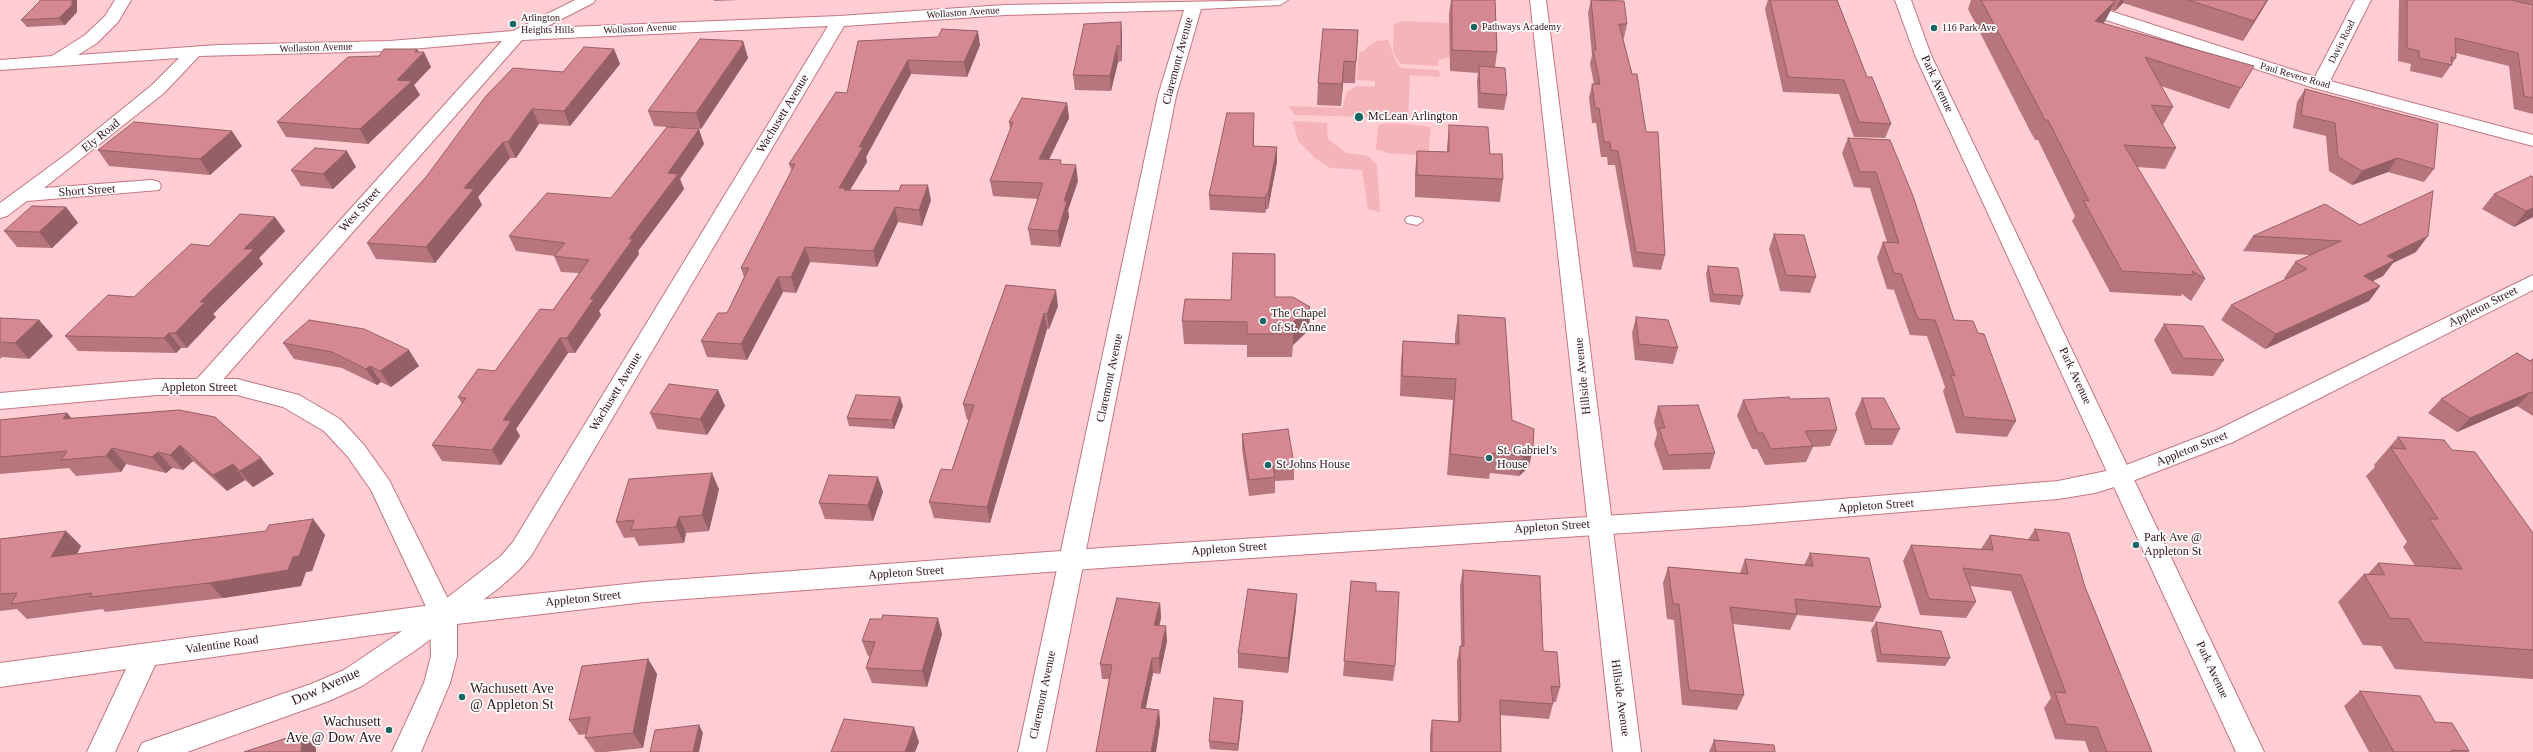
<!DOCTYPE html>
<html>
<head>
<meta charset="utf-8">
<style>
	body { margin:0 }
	canvas { display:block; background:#ffcdd2 }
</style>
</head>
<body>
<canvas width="2533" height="752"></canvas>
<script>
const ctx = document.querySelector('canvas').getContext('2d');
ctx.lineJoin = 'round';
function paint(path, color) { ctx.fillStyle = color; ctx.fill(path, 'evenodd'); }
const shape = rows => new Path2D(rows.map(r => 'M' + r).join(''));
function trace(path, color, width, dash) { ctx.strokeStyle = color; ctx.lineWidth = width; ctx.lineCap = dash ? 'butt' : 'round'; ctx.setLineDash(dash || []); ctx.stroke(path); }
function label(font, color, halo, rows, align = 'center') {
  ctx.font = font + ' "Times New Roman",serif'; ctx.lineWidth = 3.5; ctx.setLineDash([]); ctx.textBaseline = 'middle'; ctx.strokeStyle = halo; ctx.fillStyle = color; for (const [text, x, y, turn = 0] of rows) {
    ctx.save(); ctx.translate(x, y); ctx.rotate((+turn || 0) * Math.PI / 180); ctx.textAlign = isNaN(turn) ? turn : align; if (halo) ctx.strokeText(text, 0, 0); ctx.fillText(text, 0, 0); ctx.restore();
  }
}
const green = shape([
	[1404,21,1450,23,1450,57,1438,60,1438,66,1401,64,1395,56,1393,49,1394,24],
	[1388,40,1396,62,1401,68,1439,70,1440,77,1410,75,1408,118,1295,115,1288,106,1343,108,1346,93,1356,86,1375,87,1375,81,1357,80,1359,52,1364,51,1368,46,1377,41],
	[1293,121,1327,123,1328,139,1346,153,1368,156,1377,165,1380,212,1368,209,1362,170,1330,168,1315,158,1298,141],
	[1396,123,1431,127,1428,156,1388,153,1376,149,1378,126,1381,124]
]);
const service = shape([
	[1411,216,1421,218,1423,221,1417,225,1407,223,1405,220,1407,217,1411,216]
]);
const minor = shape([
	[115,0,131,0,118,22,97,43,78,55,218,45,389,41,513,31,575,0,595,0,593,3,544,28,839,16,1005,5,1288,0,1280,5,1201,9,1176,96,1046,752,1018,752,1158,96,1184,10,1005,15,844,26,531,556,519,570,499,588,416,650,362,686,329,701,187,752,138,752,142,743,311,684,344,670,402,631,155,665,115,752,87,752,126,669,0,687,0,663,439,604,501,556,513,542,828,26,522,40,212,392,204,394,196,392,193,386,196,380,502,41,389,51,199,56,164,93,44,188,152,180,159,182,161,186,159,190,27,201,7,216,0,218,0,203,68,153,152,85,179,58,0,70,0,60,52,56,85,35,105,16,115,0],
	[1530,0,1546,0,1641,752,1613,752,1530,0],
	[2052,0,2076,0,2315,77,2355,0,2371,0,2330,81,2533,135,2533,146,2314,88,2054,3,2052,0]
]);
const tertiary = shape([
	[2533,275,2533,290,2233,442,2130,482,2095,493,2058,499,1745,525,1101,568,645,602,457,624,457,656,450,683,421,752,392,752,424,683,431,656,430,615,371,490,348,457,324,431,283,407,237,395,156,395,0,409,0,393,156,379,237,379,299,395,340,419,364,445,389,480,450,603,645,582,1101,548,1745,507,2058,481,2116,469,2217,430,2533,275]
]);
const secondary = shape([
	[1895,0,1911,0,1931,55,2264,752,2236,752,1915,55,1895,0]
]);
const wall = shape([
	[40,0,77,0,77,12,65,25,27,27,21,20,40,1],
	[714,0,741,0,714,1],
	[1451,0,1495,0,1497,52,1495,67,1507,95,1504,110,1478,108,1477,81,1478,73,1450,71,1449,14],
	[1591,0,1627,24,1624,38,1623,38,1665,255,1661,270,1633,267,1615,165,1608,165,1607,157,1601,157,1596,123,1592,123,1589,98,1592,84,1594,84,1590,64,1592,55,1588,13],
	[1768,0,1837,0,1867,77,1891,124,1885,138,1854,137,1839,94,1783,92,1765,9],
	[1971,0,2268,0,2243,41,2123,3,2115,11,2111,10,2105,21,2103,23,2241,88,2229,109,2161,86,2173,107,2163,125,2176,148,2165,169,2137,167,2205,279,2191,301,2182,294,2181,296,2110,292,2072,221,2075,216,2038,140,2035,140,2029,129,1968,9],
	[2399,0,2533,0,2533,114,2514,109,2509,66,2456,53,2456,58,2442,78,2410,71,2411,64,2398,61],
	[1121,22,1122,37,1122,61,1118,62,1111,91,1075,90,1073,75],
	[1358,30,1355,83,1343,83,1341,106,1317,105,1318,83],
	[743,41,748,58,701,129,674,127,704,144,680,179,684,189,638,251,639,254,599,311,601,315,575,353,568,353,516,429,520,436,501,465,442,461,432,445,462,404,458,397,495,371,553,310,579,273,561,272,554,256,555,256,516,251,509,236,611,198,667,127,654,126,648,111],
	[858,41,980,45,967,77,911,74,866,157,867,162,850,190,931,200,922,226,898,222,877,267,810,262,796,293,783,292,747,360,707,357,701,341,727,313,744,277,741,268,792,171,789,164,847,93],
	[614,49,620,64,570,126,539,124,516,158,510,158,478,197,482,205,435,263,376,259,367,243,426,177,563,72],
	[419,52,431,67,414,85,420,95,368,144,286,137,277,122,379,56],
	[2305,89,2434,169,2424,182,2388,172,2352,185,2329,171,2326,136,2293,128,2297,102],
	[1067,103,1069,118,1049,160,1061,164,1078,181,1068,210,1069,217,1060,247,1031,245,1028,229,1038,199,993,196,990,181,1010,130,1009,122],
	[1449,125,1490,154,1503,179,1500,202,1415,197,1415,173,1417,151,1447,152,1447,147],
	[1254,128,1254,146,1277,162,1268,209,1266,209,1265,213,1210,210,1209,195],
	[1848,138,1890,140,1954,320,2016,421,2007,437,1956,433,1943,391,1945,387,1927,336,1910,335,1894,290,1887,289,1877,258,1883,242,1887,242,1870,188,1854,187,1842,153],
	[242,146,210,175,109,166,98,150],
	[356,167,333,189,301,186,291,170],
	[2533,177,2533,217,2514,227,2482,209,2494,194],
	[66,207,78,223,52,248,17,247,4,231],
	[2360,225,2416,252,2393,263,2383,276,2373,281,2380,286,2369,301,2265,349,2221,320,2231,305,2286,279,2284,278,2295,262,2310,255,2243,251,2253,236],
	[285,231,259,258,263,264,213,314,216,317,187,348,181,348,176,353,78,351,65,336,134,297,209,246],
	[1774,234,1816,277,1810,293,1780,291,1769,249],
	[1708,266,1743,296,1740,305,1710,302,1706,274],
	[1006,285,1058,306,1049,329,1047,329,990,523,934,518,929,502,952,470,969,420,967,420,963,404],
	[1275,297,1310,307,1309,330,1293,345,1292,357,1247,357,1247,345,1184,344,1182,321,1231,300],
	[1458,315,1512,420,1529,467,1519,476,1490,473,1489,479,1447,475,1453,400,1400,396,1401,361,1403,341,1455,344,1455,335],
	[1636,317,1678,348,1673,364,1635,360,1632,333],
	[0,318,39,320,53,336,29,359,2,357,0,359],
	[2164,324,2224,360,2213,376,2172,374,2154,340],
	[283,343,419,366,391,387,381,382,377,385,342,368,294,359],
	[2533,359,2533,416,2517,406,2457,432,2428,413,2441,399],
	[718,390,725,406,707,435,657,429,650,413],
	[1862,398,1900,429,1892,445,1865,445,1855,414],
	[1790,399,1837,430,1830,446,1813,447,1806,462,1765,465,1757,449,1752,449,1737,416,1743,400],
	[903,406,894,429,849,426,847,418],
	[1658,406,1715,453,1710,469,1663,470,1654,444,1657,434,1654,422],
	[179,410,274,474,253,487,245,480,227,491,193,461,183,470,172,468,166,473,126,464,121,472,76,476,69,468,0,474,0,420,67,413,71,418],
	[1242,434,1294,464,1294,480,1275,481,1275,493,1249,496,1242,449],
	[2398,437,2452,450,2533,533,2533,679,2395,669,2381,646,2363,645,2338,602,2364,574,2368,574,2378,563,2415,566,2403,547,2407,542,2366,476,2375,467,2374,465],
	[719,489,709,531,686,533,684,543,639,546,634,537,624,538,616,522],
	[883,492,873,521,825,519,819,503],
	[313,519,325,535,312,571,306,572,301,586,223,598,105,612,103,609,27,619,17,609,0,611,0,539,66,531,81,546,77,554,266,531],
	[2035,529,2085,587,2152,752,2089,752,2085,741,2055,739,2044,708,2051,698,2011,591,1970,586,1976,602,1966,618,1920,615,1903,561,1911,545,1981,549,1990,535,2028,540],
	[1810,553,1881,607,1873,622,1797,615,1790,630,1733,624,1744,695,1737,710,1682,705,1674,620,1667,619,1663,583,1668,567,1740,573,1745,559,1804,565],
	[1463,570,1543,651,1560,687,1556,702,1553,702,1553,704,1549,719,1500,715,1501,752,1430,752,1430,735,1432,720,1458,722,1457,661,1460,646,1461,646,1460,586],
	[1351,581,1376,591,1395,666,1393,681,1343,676],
	[1160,603,1161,618,1159,625,1167,641,1160,674,1153,673,1146,708,1159,710,1160,724,1156,752,1096,752,1109,679,1102,679,1100,664],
	[1296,609,1288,673,1238,668,1238,653],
	[1876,622,1950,658,1945,666,1877,662,1871,630],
	[942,634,927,687,872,683,866,668,870,656,868,656,862,641],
	[648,659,657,674,643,748,605,752,595,752,585,738,586,734,579,735,569,720],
	[2360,691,2435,722,2469,751,2468,752,2369,752,2344,706],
	[1243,701,1243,708,1238,751,1210,749,1209,741],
	[1714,740,1775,752,1709,752]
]);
const shadedWall = shape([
	[72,0,77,0,77,12,65,25,59,18],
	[2120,0,2124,0,2123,3,2115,11],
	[2267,0,2268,0,2243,41,2254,21],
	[2115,1,2105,21,2086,41,2095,21],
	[1121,22,1122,37,1122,61,1121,46],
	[978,31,980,45,967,77,964,62],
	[743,41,748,58,701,129,696,113],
	[1117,46,1118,62,1111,91,1110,76],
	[417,49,421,56,424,52,431,67,414,85,420,95,368,144,360,129,397,80],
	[614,49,620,64,570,126,564,111],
	[908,60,911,74,866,157,867,162,847,195,839,188,859,147],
	[1344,61,1343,83,1341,106,1342,84],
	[1067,103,1069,118,1041,175,1039,159],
	[532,109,539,124,516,158,508,142],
	[1254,113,1254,128,1253,160,1253,146],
	[699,129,704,144,680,179,684,189,638,251,639,254,599,311,601,315,575,353,567,338,590,299,668,173],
	[232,131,242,146,210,175,200,159],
	[503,142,510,158,478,197,482,205,435,263,426,247,464,188],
	[1277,147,1277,162,1268,209,1268,194],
	[347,151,356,167,333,189,323,174],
	[2397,158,2388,172,2352,185,2362,171],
	[1076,165,1078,181,1068,210,1069,217,1060,247,1058,231,1064,201],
	[928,185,931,200,922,226,919,210],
	[1266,194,1266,209,1265,213,1265,198],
	[66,207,78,223,52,248,39,232],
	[895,207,898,222,877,267,873,251],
	[2533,208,2533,217,2514,227,2526,211],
	[275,217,285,231,259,258,263,264,213,314,216,317,187,348,175,333,200,302,244,249],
	[2428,236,2416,252,2393,263,2383,276,2352,291,2364,276,2387,256],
	[805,247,810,262,796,293,791,277],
	[778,277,783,292,747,360,741,344],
	[2380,286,2369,301,2265,349,2276,334],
	[1056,290,1058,306,1049,329,1047,314],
	[1310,307,1309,330,1293,345,1293,322],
	[1044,313,1047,329,990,523,987,507],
	[39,320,53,336,29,359,15,343],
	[169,333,181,348,176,353,164,338],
	[560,338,568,353,516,429,520,436,501,465,492,450,503,420],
	[409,350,419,366,391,387,380,371],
	[370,366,381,382,377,385,366,369],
	[718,390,725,406,707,435,700,419],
	[2531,392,2517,406,2457,432,2470,418],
	[900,397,903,406,894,429,892,420],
	[67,413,81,429,63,419],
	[180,445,193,461,183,470,170,455],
	[1533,447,1529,467,1519,476,1523,456],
	[112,448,126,464,121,472,106,456],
	[158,452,172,468,166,473,152,457],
	[261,458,274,474,253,487,240,471],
	[233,464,245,480,227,491,213,475],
	[712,473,719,489,709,531,702,515],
	[878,477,883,492,873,521,868,505],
	[679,517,686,533,684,543,676,527],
	[313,519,325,535,312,571,306,572,301,586,223,598,209,583,293,557],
	[66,531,81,546,67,573,51,557],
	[1297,594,1296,609,1288,673,1288,658],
	[1160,603,1161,618,1156,640,1154,625],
	[938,618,942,634,927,687,922,671],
	[1166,626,1167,641,1160,674,1159,658],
	[1152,658,1153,673,1142,723,1141,708],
	[648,659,657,674,643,748,633,733],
	[1243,701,1243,708,1238,751,1238,744],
	[1159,710,1160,724,1156,752,1151,752],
	[699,725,703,733,699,752,693,752],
	[914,727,919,742,915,752,905,752],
	[302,733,316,748,316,752,301,752]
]);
const building = shape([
	[40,0,72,0,72,5,59,18,21,20,40,1,40,0],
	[1452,0,1495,0,1497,52,1452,50,1452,0],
	[1591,0,1624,1,1627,24,1619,24,1632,74,1637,74,1646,132,1658,132,1665,255,1636,252,1618,151,1611,150,1610,142,1604,142,1599,108,1595,108,1592,84,1600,84,1593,50,1596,50,1591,0],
	[1770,0,1837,0,1867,77,1872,77,1891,124,1859,122,1844,80,1788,77,1770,0],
	[1981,0,2110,0,2115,1,2095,21,2254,66,2241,88,2145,57,2173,107,2151,105,2176,148,2124,145,2205,279,2192,271,2194,275,2122,271,2083,200,2089,201,2048,120,2045,120,2039,108,1981,0],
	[2188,0,2267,0,2254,21,2188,0],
	[2407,0,2511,0,2533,5,2533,98,2524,96,2518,53,2455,38,2456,58,2451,57,2452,65,2419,58,2419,51,2407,48,2407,0],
	[1121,22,1121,46,1117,46,1110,76,1073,75,1084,24,1121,22],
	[942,29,978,31,964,62,908,60,859,147,863,147,839,188,845,188,844,190,899,191,901,185,928,185,919,210,895,207,873,251,805,247,791,277,778,277,741,344,701,341,718,313,727,313,749,268,741,268,795,164,789,164,836,92,847,93,858,41,938,37,942,29],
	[1323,29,1358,30,1356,62,1344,61,1342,84,1318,83,1323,29],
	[700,39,743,41,741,43,744,43,696,113,648,111,700,39],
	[584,47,614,49,564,111,532,109,508,142,503,142,464,188,474,189,426,247,367,243,426,177,486,96,513,68,563,72,584,47],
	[384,49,417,49,415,52,424,52,397,80,412,81,360,129,277,122,348,57,379,56,384,49],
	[1479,66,1505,68,1507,95,1480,93,1479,66],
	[2305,89,2438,124,2434,169,2397,158,2362,171,2338,157,2335,123,2301,115,2305,89],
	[1022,98,1067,103,1039,159,1061,160,1060,164,1076,165,1064,201,1067,201,1058,231,1028,229,1043,183,990,181,1013,122,1009,122,1022,98],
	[1227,113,1254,113,1253,146,1277,147,1268,194,1266,194,1265,198,1209,195,1227,113],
	[134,122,232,131,200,159,98,150,134,122],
	[1449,125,1488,127,1490,154,1502,154,1503,179,1417,175,1417,151,1449,152,1449,125],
	[667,127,699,129,668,173,678,174,629,239,633,239,590,299,594,299,567,338,560,338,503,420,511,421,492,450,432,445,466,398,458,397,478,369,495,371,540,309,553,310,589,260,554,256,565,243,509,236,547,193,611,198,667,127],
	[1848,138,1890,140,1913,196,1954,320,1973,321,1978,333,1984,334,2016,421,1964,417,1951,375,1955,376,1935,320,1918,319,1901,274,1894,273,1883,242,1899,243,1876,172,1860,172,1848,138],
	[315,148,347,151,323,174,291,170,315,148],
	[2531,176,2533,177,2533,208,2526,211,2494,194,2531,176],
	[2433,191,2428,236,2387,256,2395,260,2364,276,2380,286,2276,334,2231,305,2307,269,2295,262,2341,241,2253,236,2325,204,2360,225,2433,191],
	[32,206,66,207,39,232,4,231,32,206],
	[240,214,275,217,244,249,254,249,200,302,205,302,175,333,169,333,164,338,65,336,108,295,134,297,191,244,209,246,240,214],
	[1774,234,1804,235,1816,277,1786,275,1774,234],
	[1233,253,1275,254,1275,297,1293,297,1310,307,1293,322,1293,334,1247,334,1247,322,1182,321,1185,299,1231,300,1233,253],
	[1708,266,1738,268,1743,296,1713,294,1708,266],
	[1006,285,1056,290,1047,314,1044,313,987,507,929,502,941,469,952,470,974,405,963,404,1006,285],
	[1458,315,1505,318,1512,420,1534,429,1533,447,1523,456,1493,453,1493,459,1450,454,1456,379,1402,376,1403,341,1459,344,1458,315],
	[1636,317,1668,320,1678,348,1639,344,1636,317],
	[0,318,39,320,15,343,0,342,0,318],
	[309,320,364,329,409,350,380,371,370,366,366,369,332,352,283,343,309,320],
	[2164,324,2203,326,2224,360,2183,358,2164,324],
	[2517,353,2530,361,2533,359,2533,393,2531,392,2470,418,2441,399,2517,353],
	[669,384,718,390,700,419,650,413,669,384],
	[856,395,900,397,892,420,847,418,856,395],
	[1789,397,1790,399,1829,398,1837,430,1805,431,1813,446,1771,449,1763,433,1758,433,1743,400,1789,397],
	[1862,398,1884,398,1900,429,1872,429,1862,398],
	[1698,405,1715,453,1668,455,1659,428,1665,428,1658,406,1698,405],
	[179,410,215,417,261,458,240,471,233,464,213,475,180,445,170,455,158,452,152,457,112,448,106,456,61,460,67,451,0,457,0,420,67,413,63,419,179,410],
	[1288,429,1294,464,1273,466,1275,477,1249,480,1242,434,1288,429],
	[2398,437,2444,440,2452,450,2475,452,2533,533,2533,650,2423,642,2409,619,2390,618,2364,574,2385,575,2378,563,2462,569,2429,519,2438,519,2391,448,2406,449,2398,437],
	[712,473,702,515,679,517,676,527,631,530,634,520,616,522,629,479,712,473],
	[829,475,878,477,868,505,819,503,829,475],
	[313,519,299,556,293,557,288,570,209,583,90,597,92,593,11,604,17,593,0,594,0,539,66,531,51,557,266,531,269,525,313,519],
	[2035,529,2069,533,2085,587,2152,752,2107,752,2097,727,2066,724,2055,692,2066,693,2021,575,1963,568,1976,602,1929,599,1911,545,1993,550,1990,535,2039,541,2035,529],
	[1810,553,1869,558,1881,607,1795,599,1797,614,1730,607,1744,695,1689,690,1679,604,1673,604,1668,567,1748,574,1745,559,1813,566,1810,553],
	[1463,570,1540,576,1543,651,1557,652,1560,687,1551,686,1553,704,1500,700,1501,752,1432,752,1432,720,1460,722,1461,715,1460,646,1464,646,1463,570],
	[1351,581,1376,583,1376,591,1399,592,1395,666,1344,661,1351,581],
	[1248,589,1297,594,1288,658,1238,653,1248,589],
	[1117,598,1160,603,1154,625,1166,626,1159,658,1152,658,1141,708,1159,710,1151,752,1096,752,1112,665,1100,664,1117,598],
	[883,615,938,618,922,671,866,668,875,642,862,641,870,619,882,619,883,615],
	[1876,622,1941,631,1950,658,1881,654,1876,622],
	[648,659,633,733,585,738,590,717,569,720,582,666,648,659],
	[2360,691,2420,696,2435,722,2452,723,2469,751,2451,750,2453,752,2394,752,2360,691],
	[1214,698,1243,701,1238,744,1209,741,1214,698],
	[844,719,914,727,905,752,831,752,844,719],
	[699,725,693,752,650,752,655,730,699,725],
	[302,733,301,752,244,752,302,733],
	[1714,740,1774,745,1775,752,1716,752,1714,740]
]);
const markers = [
	[513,24,4,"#196664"],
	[1474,27,4,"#196664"],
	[1934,28,4,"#196664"],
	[1359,117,5,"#196664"],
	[1263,321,4,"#196664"],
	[1489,458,4,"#196664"],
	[1268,465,4,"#196664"],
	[2136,545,4,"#196664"],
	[462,697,4,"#196664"],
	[389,730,4,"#196664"]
];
const farStreetnames = [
	["Wollaston Avenue",963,13,-4],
	["Wollaston Avenue",640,29,-3],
	["Davis Road",2342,42,-63],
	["Wollaston Avenue",316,48,-2],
	["Paul Revere Road",2295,76,16]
];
const farPoinames = [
	["Arlington",521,18],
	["Heights Hills",521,30],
	["Pathways Academy",1482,27],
	["116 Park Ave",1942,28]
];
const streetNames = [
	["Claremont Avenue",1178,61,-75],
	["Park Avenue",1937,84,65],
	["Wachusett Avenue",783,114,-59],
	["Ely Road",101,136,-39],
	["Short Street",87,191,-4],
	["West Street",360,210,-48],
	["Appleton Street",2483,307,-27],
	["Hillside Avenue",1583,376,-96],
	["Park Avenue",2075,376,65],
	["Claremont Avenue",1110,378,-78],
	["Appleton Street",199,388],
	["Wachusett Avenue",616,392,-59],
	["Appleton Street",2192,449,-22],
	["Appleton Street",1876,506,-4],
	["Appleton Street",1552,527,-4],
	["Appleton Street",1229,549,-4],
	["Appleton Street",906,573,-4],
	["Appleton Street",583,599,-6],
	["Valentine Road",222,645,-8],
	["Park Avenue",2212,670,65],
	["Claremont Avenue",1043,695,-78],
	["Hillside Avenue",1620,698,82]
];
const poiNames = [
	["McLean Arlington",1368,117],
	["The Chapel",1271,314],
	["of St. Anne",1271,328],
	["St. Gabriel’s",1497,451],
	["House",1497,465],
	["St Johns House",1276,465],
	["Park Ave @",2144,538],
	["Appleton St",2144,552]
];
const nearStreetnames = [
	["Dow Avenue",326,687,-24]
];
const nearPoinames = [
	["Wachusett Ave",470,689],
	["@ Appleton St",470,705],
	["Wachusett",381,722,"right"],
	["Ave @ Dow Ave",381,738,"right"]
];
paint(green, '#f5b3ba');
trace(service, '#c37781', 2);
trace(minor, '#c37781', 2);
trace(tertiary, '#c37781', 2);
trace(secondary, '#c37781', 2);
paint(service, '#fff');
paint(minor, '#fff');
paint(tertiary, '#fff');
paint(secondary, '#fff');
paint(wall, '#b7757d');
paint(shadedWall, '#955f66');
paint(building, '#d58891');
trace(building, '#955f66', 1);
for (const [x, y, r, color] of markers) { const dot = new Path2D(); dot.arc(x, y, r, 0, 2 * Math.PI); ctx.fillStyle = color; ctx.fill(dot); trace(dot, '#fcfcfc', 1.5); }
label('10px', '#321519', '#fcfcfc', farStreetnames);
label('10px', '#321519', '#fcfcfc', farPoinames, 'left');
label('12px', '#321519', '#fcfcfc', streetNames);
label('12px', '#321519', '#fcfcfc', poiNames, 'left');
label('14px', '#321519', '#fcfcfc', nearStreetnames);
label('14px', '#321519', '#fcfcfc', nearPoinames, 'left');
</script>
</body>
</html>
